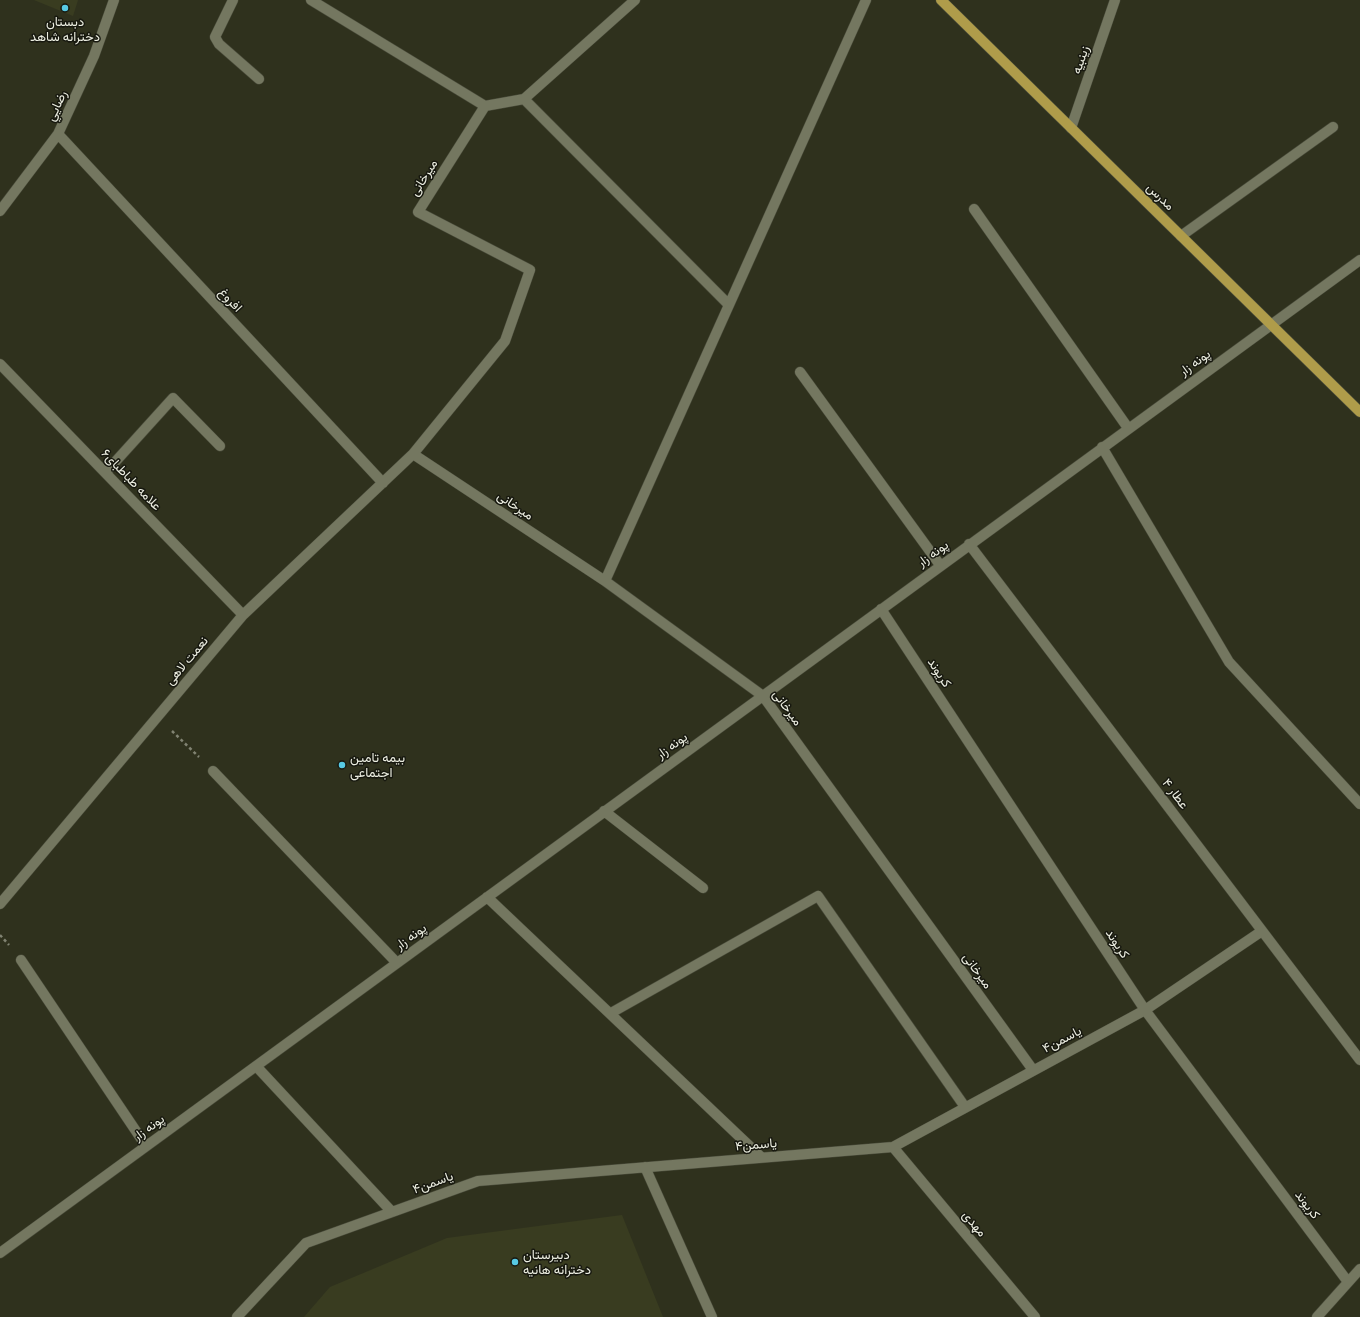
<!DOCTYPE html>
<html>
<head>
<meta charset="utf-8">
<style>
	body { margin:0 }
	canvas { display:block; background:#2f311d }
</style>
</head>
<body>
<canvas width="1360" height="1317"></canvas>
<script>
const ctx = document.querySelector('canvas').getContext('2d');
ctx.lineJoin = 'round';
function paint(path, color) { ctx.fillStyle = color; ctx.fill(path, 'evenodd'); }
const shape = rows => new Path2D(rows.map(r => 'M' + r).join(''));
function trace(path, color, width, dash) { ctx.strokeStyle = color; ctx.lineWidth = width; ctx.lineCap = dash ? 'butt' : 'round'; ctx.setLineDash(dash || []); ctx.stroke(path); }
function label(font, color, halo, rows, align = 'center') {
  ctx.font = font + ' "PT Serif",Vazirmatn,serif'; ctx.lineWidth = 3; ctx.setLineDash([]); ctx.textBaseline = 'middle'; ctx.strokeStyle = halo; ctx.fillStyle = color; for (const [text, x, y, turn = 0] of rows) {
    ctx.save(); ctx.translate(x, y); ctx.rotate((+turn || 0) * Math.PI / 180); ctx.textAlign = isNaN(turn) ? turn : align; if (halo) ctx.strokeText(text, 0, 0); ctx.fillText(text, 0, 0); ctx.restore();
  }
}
const built = shape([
	[34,0,78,0,73,16],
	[622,1215,663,1317,304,1317,330,1287,447,1238]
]);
const path = shape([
	[172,731,199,757],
	[0,935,9,945]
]);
const minor = shape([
	[233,0,215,37,219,44,259,79],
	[311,0,485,106],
	[635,0,524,99,485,106,418,212,530,270,505,341,413,454,605,581,763,696,1033,1070],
	[524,99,729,305],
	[1071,128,1115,0],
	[58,134,383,483],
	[974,209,1128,428],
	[0,211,58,134,94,56,114,0],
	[1181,236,1333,127],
	[0,364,243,615],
	[800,372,940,565],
	[1102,447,1229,662,1360,804],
	[106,472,173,398,220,446],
	[969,544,1360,1060],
	[605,581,866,0],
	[881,609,1145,1010,1348,1282],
	[213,771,397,963],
	[604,811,703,888],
	[487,897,761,1157],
	[0,904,243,615,413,454],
	[21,960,146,1146],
	[611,1013,818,896,965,1107],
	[256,1066,392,1212],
	[893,1147,1035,1317],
	[645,1167,712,1317],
	[0,1253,1360,260],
	[237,1317,306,1243,478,1181,893,1147,1145,1010,1262,931],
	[1317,1317,1360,1269]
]);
const major = shape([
	[941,0,1360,412]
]);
const markers = [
	[65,8,4,"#57c9e3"],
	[342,765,4,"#57c9e3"],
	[515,1262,4,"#57c9e3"]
];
const poiNames = [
	["دبستان",65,22,"center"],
	["دخترانه شاهد",65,37,"center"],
	["بیمه تامین",350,758],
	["اجتماعی",350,773],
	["دبیرستان",523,1255],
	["دخترانه هانیه",523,1270]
];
const streetNames = [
	["زینبیه",1081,60,-71],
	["رضایي",57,106,-65],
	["میرخانی",424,178,-58],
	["مدرس",1160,197,44],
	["افروغ",230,300,47],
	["پونه زار",1195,363,-36],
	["علامه طباطبای۶",131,480,46],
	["میرخانی",515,506,34],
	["پونه زار",933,554,-36],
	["نعمت لاهی",187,661,-50],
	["کریوند",939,673,57],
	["میرخانی",787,708,54],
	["پونه زار",672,746,-36],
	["عطار ۴",1175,794,53],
	["پونه زار",411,937,-36],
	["کریوند",1117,944,57],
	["میرخانی",977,971,54],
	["یاسمن۴",1062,1040,-28],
	["پونه زار",149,1128,-36],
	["یاسمن۴",756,1145,-5],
	["یاسمن۴",433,1183,-20],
	["کریوند",1307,1205,53],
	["مهدی",974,1224,50]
];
paint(built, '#393c20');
trace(minor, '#4a4c3b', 11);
trace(major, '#4a4c3b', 11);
trace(path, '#818372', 2.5, [3, 3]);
trace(minor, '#747760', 10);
trace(major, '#af9c4a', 10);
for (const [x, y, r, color] of markers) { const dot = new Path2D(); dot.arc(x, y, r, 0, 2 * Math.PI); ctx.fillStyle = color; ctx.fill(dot); trace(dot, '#17180f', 1.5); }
label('13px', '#eceee1', '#17180f', poiNames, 'left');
label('13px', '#eceee1', '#17180f', streetNames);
</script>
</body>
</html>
